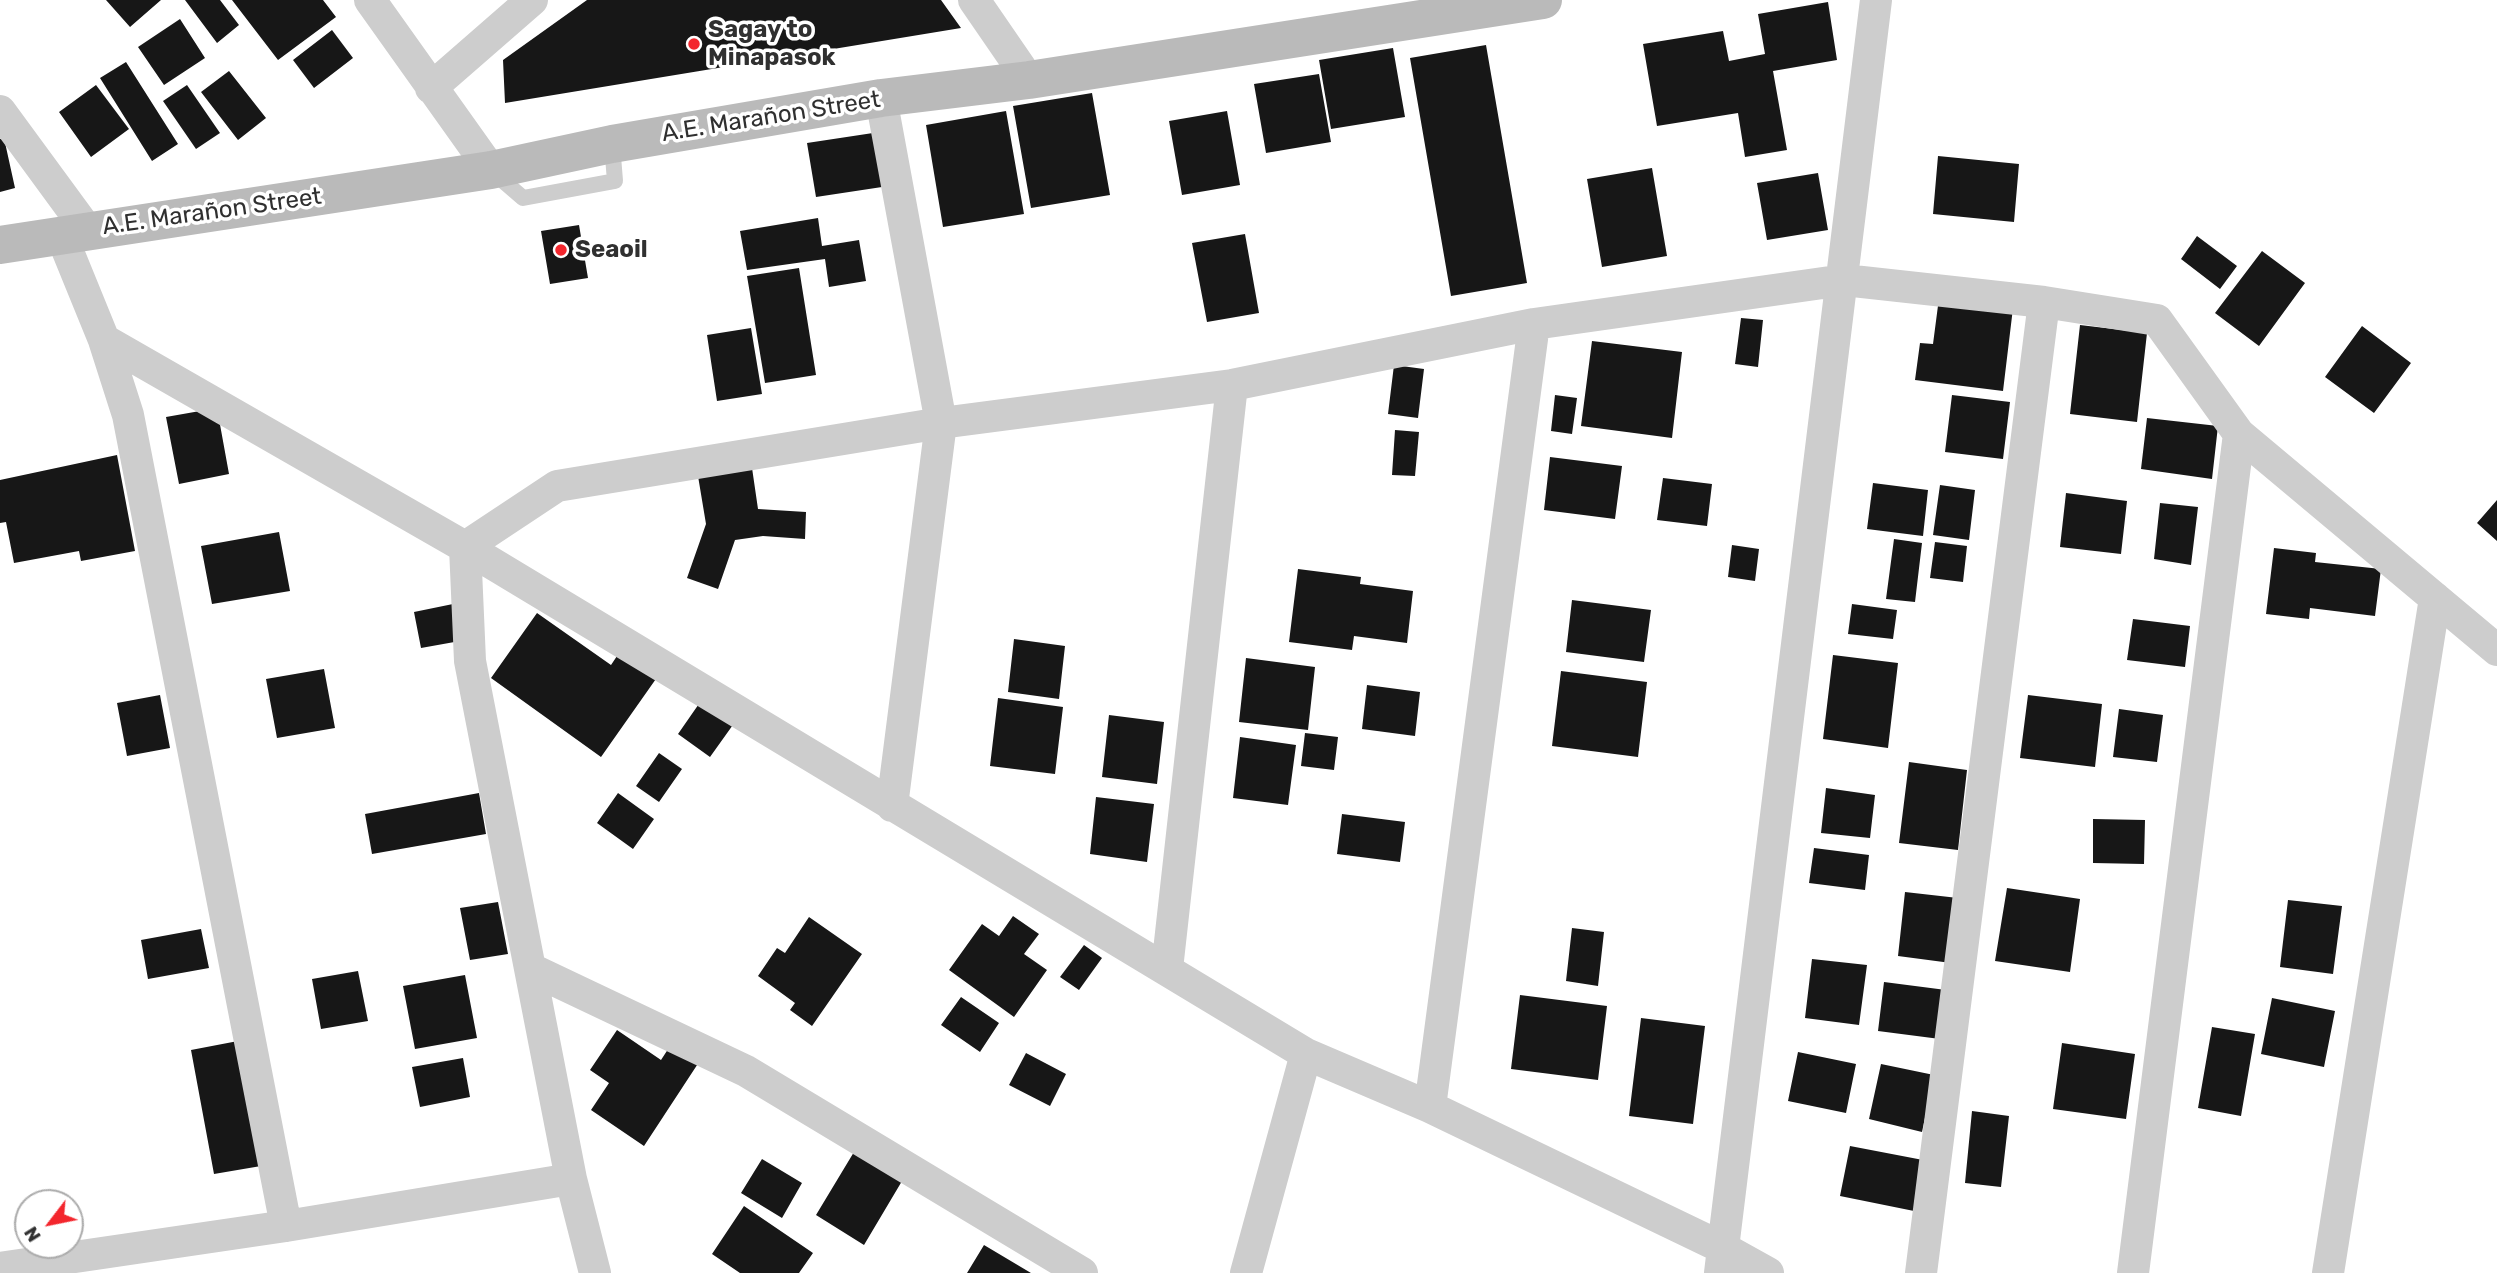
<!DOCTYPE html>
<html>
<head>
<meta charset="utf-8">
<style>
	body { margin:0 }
	#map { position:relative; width:2497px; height:1273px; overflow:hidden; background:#fff; font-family:Rubik,sans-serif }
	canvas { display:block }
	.north { position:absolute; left:14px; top:1189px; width:70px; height:70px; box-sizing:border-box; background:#fff; border:2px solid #acacac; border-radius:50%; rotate:238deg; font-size:19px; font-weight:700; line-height:28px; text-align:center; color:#303030 }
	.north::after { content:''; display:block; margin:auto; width:24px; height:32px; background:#f3262d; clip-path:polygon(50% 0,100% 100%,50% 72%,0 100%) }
</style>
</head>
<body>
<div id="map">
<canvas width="2497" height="1273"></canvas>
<div class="north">N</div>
</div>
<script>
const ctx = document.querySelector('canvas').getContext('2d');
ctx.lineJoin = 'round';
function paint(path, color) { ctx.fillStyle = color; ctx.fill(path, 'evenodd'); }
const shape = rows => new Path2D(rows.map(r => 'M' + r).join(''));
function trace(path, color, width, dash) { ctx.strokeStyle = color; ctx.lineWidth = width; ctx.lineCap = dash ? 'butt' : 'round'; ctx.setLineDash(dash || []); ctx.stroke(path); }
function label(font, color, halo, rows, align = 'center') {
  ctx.font = font + ' Rubik,sans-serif'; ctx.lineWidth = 7; ctx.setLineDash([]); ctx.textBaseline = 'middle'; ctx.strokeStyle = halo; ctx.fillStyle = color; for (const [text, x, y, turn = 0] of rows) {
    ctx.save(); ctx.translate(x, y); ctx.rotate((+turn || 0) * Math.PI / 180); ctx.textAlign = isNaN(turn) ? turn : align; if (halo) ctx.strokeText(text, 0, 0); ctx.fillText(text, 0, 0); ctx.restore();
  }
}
const building = shape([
	[106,0,161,0,130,27],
	[185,0,220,0,239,25,217,43],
	[232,0,323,0,336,17,278,60],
	[587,0,941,0,961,28,505,103,503,60],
	[1828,2,1837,60,1773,71,1787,150,1745,157,1738,113,1657,126,1643,44,1723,31,1729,61,1765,54,1758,14],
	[180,19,205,58,164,85,138,47],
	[332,30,353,58,314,88,293,60],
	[1486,45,1527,283,1451,296,1410,58],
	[1393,48,1405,117,1331,129,1319,60],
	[126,62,178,144,152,161,100,78],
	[229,71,266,118,238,140,201,92],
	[1319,74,1331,142,1266,153,1254,84],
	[96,85,129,129,91,157,59,112],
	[187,85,220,133,196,149,163,101],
	[1092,93,1110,195,1031,208,1013,106],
	[1006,111,1024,214,943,227,926,125],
	[1227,111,1240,185,1182,195,1169,121],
	[873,133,882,187,816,197,807,143],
	[4,138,15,188,0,192,0,139],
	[1938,156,2019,164,2014,222,1933,214],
	[1652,168,1667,256,1602,267,1587,179],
	[1818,173,1828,230,1767,240,1757,183],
	[818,218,822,246,859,240,866,281,829,287,825,259,747,270,740,231],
	[579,225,588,278,550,284,541,231],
	[1245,234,1259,313,1207,322,1192,243],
	[2197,236,2237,266,2220,289,2181,259],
	[2262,251,2305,283,2259,346,2215,313],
	[799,268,816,375,765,383,747,276],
	[1939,298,2013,308,2003,391,1915,380,1920,343,1933,344],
	[1741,318,1763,320,1758,367,1735,364],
	[2080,325,2147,333,2137,422,2070,414],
	[2362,326,2411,363,2374,413,2325,377],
	[751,328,762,394,717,401,707,335],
	[1592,341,1682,352,1672,438,1581,426],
	[1394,365,1424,369,1418,418,1388,414],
	[1555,395,1577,398,1572,434,1551,431],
	[1952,395,2010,402,2003,459,1945,452],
	[217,408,229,474,179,484,166,417],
	[2147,418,2218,426,2212,479,2141,469],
	[1395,430,1419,432,1415,476,1392,475],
	[117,455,135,551,81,561,79,551,14,563,6,522,0,523,0,480],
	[1550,457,1622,466,1615,519,1544,510],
	[751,461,758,509,806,512,805,539,763,536,735,540,718,589,687,578,706,524,697,470],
	[1663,478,1712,484,1707,526,1657,520],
	[1873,483,1928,490,1923,536,1867,529],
	[1940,485,1975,490,1969,540,1933,535],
	[2066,493,2127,501,2121,554,2060,547],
	[2497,500,2497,541,2477,523],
	[2160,503,2198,507,2191,565,2154,559],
	[279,532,290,591,212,604,201,546],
	[1894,539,1922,543,1915,602,1886,599],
	[1935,542,1967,546,1963,582,1930,578],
	[1732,545,1759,549,1755,581,1728,577],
	[2274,548,2316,553,2315,562,2381,569,2375,616,2310,608,2309,619,2266,614],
	[1298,569,1361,577,1360,584,1413,591,1407,643,1354,636,1352,650,1289,642],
	[1572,600,1651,610,1644,662,1566,652],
	[453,604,460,641,421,648,414,612],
	[1852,604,1897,610,1893,639,1848,634],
	[537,613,611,665,621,650,658,676,601,757,491,678],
	[2133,619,2190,626,2185,667,2127,660],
	[1014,639,1065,646,1059,699,1008,692],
	[1833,655,1898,663,1888,748,1823,739],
	[1246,658,1315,667,1308,730,1239,722],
	[324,669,335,728,277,738,266,679],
	[1561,671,1647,682,1638,757,1552,746],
	[1367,685,1420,692,1415,736,1362,729],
	[160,695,170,748,127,756,117,703],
	[2028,695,2102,704,2095,767,2020,758],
	[703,698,735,722,710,757,678,734],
	[998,698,1063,707,1055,774,990,766],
	[2119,709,2163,715,2157,762,2113,757],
	[1109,715,1164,722,1157,784,1102,777],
	[1305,733,1338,737,1334,770,1301,766],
	[1240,737,1296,745,1288,805,1233,798],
	[659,753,682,769,659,802,636,786],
	[1909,762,1967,770,1958,850,1899,843],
	[1826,788,1875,795,1870,838,1821,833],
	[479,793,486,834,372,854,365,814],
	[618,793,654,819,633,849,597,823],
	[1096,797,1154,804,1147,862,1090,854],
	[1342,814,1405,822,1400,862,1337,854],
	[2093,819,2145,820,2144,864,2093,863],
	[1814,848,1869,855,1865,890,1809,883],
	[2007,888,2080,899,2070,972,1995,961],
	[1905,892,1958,898,1951,963,1898,956],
	[2288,900,2342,906,2333,974,2280,967],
	[498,902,508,954,470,960,460,908],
	[1013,916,1039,934,1024,954,1047,970,1014,1017,949,970,982,924,999,936],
	[809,917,862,954,812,1026,790,1010,795,1003,758,976,777,948,785,953],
	[1572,928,1604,932,1598,986,1566,981],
	[201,929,209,968,148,979,141,940],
	[1084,945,1102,958,1079,990,1060,977],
	[1812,959,1867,965,1859,1025,1805,1018],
	[358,971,368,1021,321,1029,312,979],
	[465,975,477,1038,415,1049,403,986],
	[1884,982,1946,990,1940,1039,1878,1031],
	[1520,995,1607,1006,1598,1080,1511,1069],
	[961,997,999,1023,980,1052,941,1025],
	[2272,998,2335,1011,2324,1067,2261,1054],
	[1641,1018,1705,1026,1693,1124,1629,1116],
	[2212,1027,2255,1034,2241,1116,2198,1108],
	[617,1030,661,1060,674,1040,701,1059,644,1146,591,1110,609,1083,590,1070],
	[238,1041,261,1166,214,1174,191,1050],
	[2062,1043,2135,1054,2126,1119,2053,1109],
	[1798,1052,1856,1064,1846,1113,1788,1101],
	[1026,1053,1066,1074,1050,1106,1009,1085],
	[463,1058,470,1097,420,1107,412,1067],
	[1881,1064,1934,1075,1922,1132,1869,1119],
	[1972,1111,2009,1116,2001,1187,1965,1183],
	[1850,1146,1923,1160,1914,1211,1840,1196],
	[857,1147,905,1176,864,1245,816,1215],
	[762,1159,802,1183,782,1218,741,1193],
	[744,1206,813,1253,799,1273,740,1273,712,1254],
	[984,1245,1031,1273,967,1273]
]);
const service = shape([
	[494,173,523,198,615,181,612,144]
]);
const minor = shape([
	[370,0,491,170],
	[974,0,1029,80],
	[431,88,532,0],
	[881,98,941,423,892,806],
	[0,111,88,231],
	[62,237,104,340,465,547,1306,1054,1430,1107,1723,1248,1876,0],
	[104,340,128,415,286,1226],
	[2239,434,2497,650],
	[531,969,746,1071,1082,1273],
	[1167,969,1232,385],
	[1430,1107,1534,324],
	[571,1179,595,1273],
	[0,1268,286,1226,571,1179,470,661,465,547,557,486,941,423,1232,385,1534,324,1844,280,2044,302,2157,320,2239,434,2133,1273],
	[1246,1273,1306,1054],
	[1720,1273,1723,1248,1768,1273],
	[1921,1273,2044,302],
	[2328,1273,2435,598]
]);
const secondary = shape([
	[0,245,491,170,612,144,881,98,1029,80,1543,0]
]);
const markers = [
	[694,44,7,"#f3262d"],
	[561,250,7,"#f3262d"]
];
const poiNames = [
	["Sagay to",708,30],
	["Minapasok",708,58],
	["Seaoil",575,250]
];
const streetNames = [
	["A.E. Marañon Street",771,117,-9],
	["A.E. Marañon Street",212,212,-8]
];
paint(building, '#171717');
trace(service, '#cdcdcd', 16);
trace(minor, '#cdcdcd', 32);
trace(secondary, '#bababa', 38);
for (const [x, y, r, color] of markers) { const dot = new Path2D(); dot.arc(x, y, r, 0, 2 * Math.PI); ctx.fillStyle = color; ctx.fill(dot); trace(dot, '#fff', 2.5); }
label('bold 24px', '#303030', '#fff', poiNames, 'left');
label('24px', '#303030', '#fff', streetNames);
</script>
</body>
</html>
